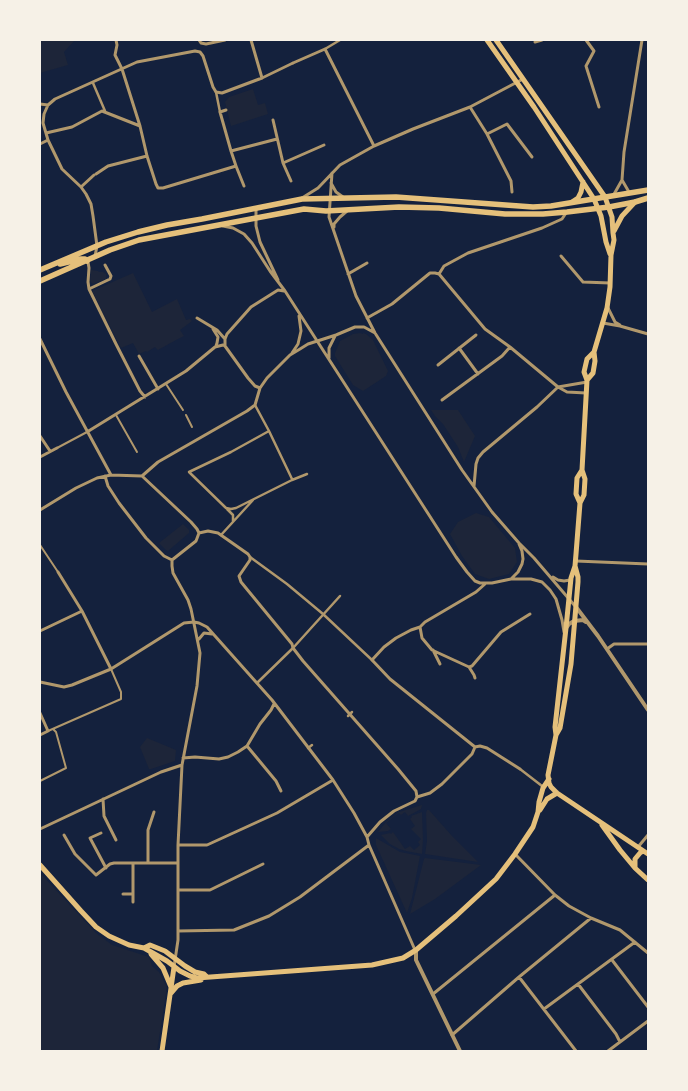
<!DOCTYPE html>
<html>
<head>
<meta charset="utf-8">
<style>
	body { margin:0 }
	#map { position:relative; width:688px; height:1091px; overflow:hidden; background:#14213d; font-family:"PT Sans Narrow",sans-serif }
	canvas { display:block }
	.frame { position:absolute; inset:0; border:41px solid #f6f1e7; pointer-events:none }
</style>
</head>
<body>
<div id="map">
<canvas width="688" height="1091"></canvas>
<div class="frame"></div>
</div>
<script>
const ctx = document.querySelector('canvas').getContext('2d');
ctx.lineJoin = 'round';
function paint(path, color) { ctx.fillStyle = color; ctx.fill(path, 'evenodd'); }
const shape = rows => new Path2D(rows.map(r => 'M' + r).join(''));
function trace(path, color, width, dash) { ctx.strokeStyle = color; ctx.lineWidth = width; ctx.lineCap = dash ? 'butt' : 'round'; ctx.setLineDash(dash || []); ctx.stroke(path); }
const green = shape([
	[40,40,75,40,64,52,68,65,40,73],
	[253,89,258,105,265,103,268,114,231,126,225,102,229,97],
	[91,270,98,271,99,272,103,272,106,274,106,279,93,284,90,281],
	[133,273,152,312,177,299,186,320,190,319,192,321,180,330,184,336,176,340,158,350,155,347,147,352,146,351,139,354,133,343,121,348,92,291],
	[360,333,363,334,363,333,366,334,373,340,388,371,386,376,363,391,353,385,335,356,335,353,340,341,353,334],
	[431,410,458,410,475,436,464,462,458,447,443,424,435,416],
	[476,513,489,517,515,548,517,562,509,574,489,579,475,574,462,556,450,534,458,522],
	[183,524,189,530,189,533,168,551,166,550,159,543],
	[147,738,176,750,175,761,151,769,149,769,140,747],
	[422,805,421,809,408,816,405,812,401,815,399,813,386,823,391,829,388,831,378,832,386,822,399,812],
	[427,810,429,810,452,836,478,862,425,854,427,841,426,813],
	[422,812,423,840,422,854,406,851,399,849,390,844,381,835,390,833,391,834,393,832,405,849,410,846,414,850,420,845,418,842,421,839,411,829,415,826,410,819,412,817,411,816],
	[376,838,400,852,420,856,412,898,407,913,376,845],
	[425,858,481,865,435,899,410,914,424,859],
	[40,873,96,933,112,945,149,957,152,966,159,972,167,987,157,1051,40,1051]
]);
const service = shape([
	[166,384,183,410],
	[116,415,137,452],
	[186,415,192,427],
	[57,448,87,432],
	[40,545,58,572],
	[48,731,121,699,121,692,111,669],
	[40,781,66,768,56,732,53,729]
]);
const pedestrian = shape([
	[325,49,340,40],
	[262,78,293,63],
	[93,83,105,111],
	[216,92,220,112],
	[255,405,269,431,292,479],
	[269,431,231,452,189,472,226,508,231,509,236,508,292,480,307,474],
	[227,509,233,515,233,521],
	[221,535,253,500],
	[250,557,287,584,323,614,372,660],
	[257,683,293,648,340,596],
	[348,716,352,712],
	[308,748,312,745],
	[520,769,542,786]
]);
const minor = shape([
	[116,40,117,45,115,55,122,69,140,126,147,156,156,184,158,188,163,188,236,166],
	[199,40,201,43,206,44,225,40],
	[586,40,594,51,586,66,599,107],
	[535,42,542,40],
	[293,63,325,49,374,146],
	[40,104,48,105],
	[470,107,487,134,511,181,512,192],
	[226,110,220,112,231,151,236,166,244,186],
	[273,120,283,163,291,181],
	[46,133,72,127,102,111,140,126],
	[487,134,507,124,532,157],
	[40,144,48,140],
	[231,151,277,139],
	[283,163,324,145],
	[332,173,329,217,356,296,375,333,462,470,492,512,519,543,534,558,575,606],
	[96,174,108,166,147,156],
	[622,180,629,192],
	[331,183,336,192,343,197],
	[81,187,94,175],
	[613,196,622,180,624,152,642,40],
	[302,198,318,188,340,165,374,146,413,129,470,107,523,79],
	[256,209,256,226,260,242,278,280],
	[223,226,233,228,244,234,252,243,270,271,285,291,456,557,467,572,475,581,480,583,492,583,511,579,531,579,542,582,550,590,556,599,562,620,564,632],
	[334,227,334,224,340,217,347,211],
	[95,256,97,246,93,216,91,204,86,194,81,187,62,169,48,140,43,123,44,114,48,105,55,99,137,62,195,51,200,52,203,56,213,87,216,92,222,93,262,78,251,40],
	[561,256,583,282,610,283],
	[88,262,89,268,88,282,89,289,116,344,140,391,145,397],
	[348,274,367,263],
	[439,274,444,266,468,253,542,228,562,219,566,213],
	[89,289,110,279,111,276,105,265],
	[608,308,615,322,620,325],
	[197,318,217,330,225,339],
	[367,318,392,304,430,273,435,273,439,274,485,329,510,347,558,387,567,392,586,393],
	[603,323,620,326,648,334],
	[213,329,218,337,217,343,216,346],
	[40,339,66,392,111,475],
	[225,345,225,339,227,334,251,307,278,290,284,291],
	[225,346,248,378,255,386,260,388],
	[459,348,478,374],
	[292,353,298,344,301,331,299,316],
	[139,356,158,389],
	[329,358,329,348,335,336],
	[438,365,476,335],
	[442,400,502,356,510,347],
	[87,432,186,371,215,347,223,345,225,346],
	[40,436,50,451],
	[40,457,57,448],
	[105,476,108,486,119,503,146,538,164,556,172,560],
	[142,476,158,462,247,411,255,405,260,388,267,378,290,355,300,349,308,344,336,335,355,327,364,327,375,333],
	[142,476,191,522,197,529,199,533],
	[474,486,476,464,478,458,483,452,537,407,558,387,587,382],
	[40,510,76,488,97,478,111,475,142,476],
	[199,533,208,531,218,533,248,554,250,557,250,560,239,576,241,582,292,644,293,648,303,661,398,769,416,791,417,797],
	[172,560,172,566,173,573,188,600,191,609,200,653,197,686,182,765,178,845,178,940,174,967],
	[172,560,196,541,199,533],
	[576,561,648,564],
	[58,572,82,611,111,669],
	[553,577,558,580,564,581,570,580],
	[511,579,518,572,522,564,523,559,522,551,519,544],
	[485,584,476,592,425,622,420,627,411,630,396,638,384,647,372,660,390,679,475,747,480,746,487,748,520,769],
	[420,627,422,638,432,650,469,667,472,666,501,632,530,614],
	[40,631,82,611],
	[199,639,204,633,212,634],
	[607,649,614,644,648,644],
	[433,650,440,664],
	[469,667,474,675,475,678],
	[40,682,64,687,72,685,111,669,184,623,194,622,199,623,207,627,272,700,333,780,354,813,367,837,369,845,415,950],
	[40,713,48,731,40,735],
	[247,746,276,781,281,791],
	[183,758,195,757,219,759,228,757,238,752,247,746,260,724,271,710,274,704],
	[103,799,104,816,116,840],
	[40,829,161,772,182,765],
	[101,833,90,838,106,868],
	[64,835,75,854,96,875,110,864,114,863,178,863],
	[367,837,380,822,394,811,415,801,417,797,430,793,442,784,472,754,475,747],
	[178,845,207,845,277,813,333,780],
	[638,847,648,835],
	[515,854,555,895,569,906,591,918,620,930,648,953],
	[133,863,133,902],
	[148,863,148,830,154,812],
	[178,890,210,890,263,864],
	[123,894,133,894],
	[178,931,234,930,269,916,300,897,369,845],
	[612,960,648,1007],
	[519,977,576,1051],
	[578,984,616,1034,620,1042],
	[433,994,555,895],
	[544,1009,635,942],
	[452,1035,519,977,591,918],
	[608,1051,648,1021]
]);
const tertiary = shape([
	[576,607,598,636,648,710],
	[567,627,569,624,574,621,583,620,586,622],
	[416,950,416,960,460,1051]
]);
const primary = shape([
	[487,40,534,107,594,199,601,216,606,242,610,254],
	[496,40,605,197,612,217,613,233,614,240,611,255,610,287,607,308,594,352,587,359,584,372,587,380,582,470,585,479,584,495,580,503,576,554,575,566,578,577,578,582,571,664,560,728,556,735],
	[572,202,578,198,581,192,583,182],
	[614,231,622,216,635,202],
	[587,380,593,373,595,361,594,352],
	[580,503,576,494,577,478,582,470],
	[575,566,571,578,566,628,555,727,556,735,548,775,549,783,551,787,557,793,648,854],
	[540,810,547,799,557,793],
	[602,825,620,850,635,868,648,880],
	[40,865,81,911,96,927,109,936,129,945,144,948,167,961,180,971,190,976,197,978,372,965,403,958,416,950,456,916,496,879,515,854,533,827,538,812,539,802,543,788,549,779],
	[635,867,635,859,640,853,643,851],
	[144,948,150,945,165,951,185,966,195,972,204,974,207,977],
	[151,954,163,968,171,987],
	[171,993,177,986,183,983,201,980],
	[162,1051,174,967]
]);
const trunk = shape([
	[60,264,81,259,85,259,87,261],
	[40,270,106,242,138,232,167,225,202,219,302,199,396,197,533,207,551,206,648,190],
	[40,281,110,250,139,240,304,209,326,211,399,207,439,208,505,214,543,214,567,212,609,207,635,202,648,198]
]);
paint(green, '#1d2539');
trace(service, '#b1986c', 2);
trace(pedestrian, '#b1986c', 2.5);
trace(minor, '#b1986c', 3);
trace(tertiary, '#b1986c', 4);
trace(primary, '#e5c07b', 5);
trace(trunk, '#e5c07b', 5.5);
</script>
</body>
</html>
